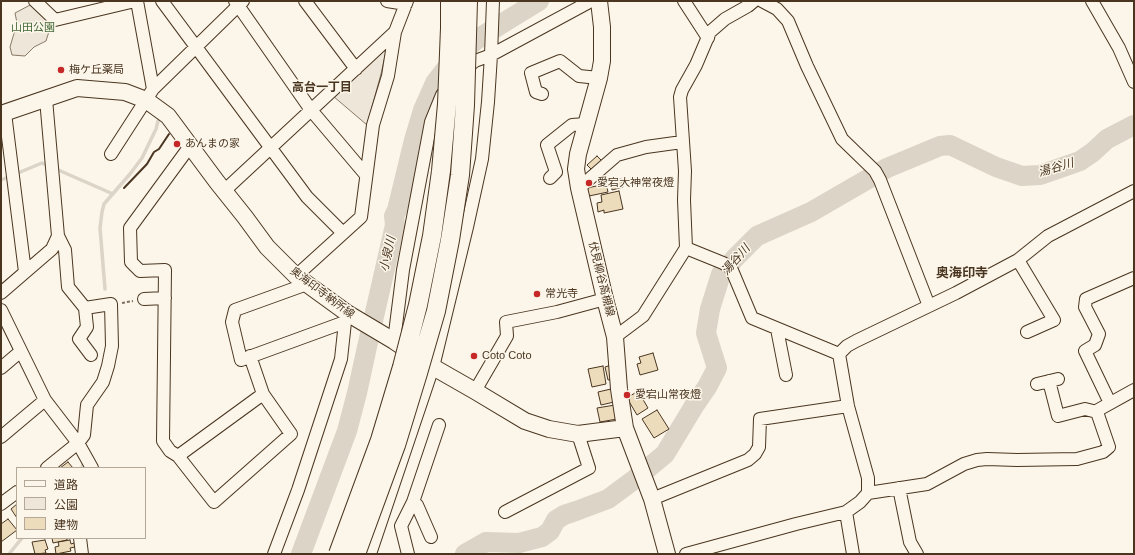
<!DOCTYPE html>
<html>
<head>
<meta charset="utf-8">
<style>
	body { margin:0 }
	#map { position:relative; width:1135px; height:555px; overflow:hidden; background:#fbf6e9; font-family:Helvetica,"Noto Sans JP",sans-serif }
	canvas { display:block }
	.frame { position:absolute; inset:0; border:2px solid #4a3520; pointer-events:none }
	.legend { position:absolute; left:16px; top:467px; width:130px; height:72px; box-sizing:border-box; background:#fbf6e9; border:1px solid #b4a999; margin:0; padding:5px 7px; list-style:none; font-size:12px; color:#4a3520 }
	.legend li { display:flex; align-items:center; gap:8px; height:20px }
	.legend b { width:20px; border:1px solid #b4a999 }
</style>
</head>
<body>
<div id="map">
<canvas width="1135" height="555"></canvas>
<div class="frame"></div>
<ul class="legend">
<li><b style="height:5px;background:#fbf6e9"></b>道路</li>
<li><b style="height:11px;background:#ede6d9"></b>公園</li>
<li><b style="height:11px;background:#ecdcbc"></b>建物</li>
</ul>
</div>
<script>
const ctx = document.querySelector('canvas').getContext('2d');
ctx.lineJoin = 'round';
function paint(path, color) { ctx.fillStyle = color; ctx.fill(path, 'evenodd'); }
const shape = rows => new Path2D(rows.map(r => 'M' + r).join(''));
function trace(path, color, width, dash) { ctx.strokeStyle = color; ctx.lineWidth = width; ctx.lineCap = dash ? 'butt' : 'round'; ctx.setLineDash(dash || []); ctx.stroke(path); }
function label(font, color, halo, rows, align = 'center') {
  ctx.font = font + ' Helvetica,"Noto Sans JP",sans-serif'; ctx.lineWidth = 3; ctx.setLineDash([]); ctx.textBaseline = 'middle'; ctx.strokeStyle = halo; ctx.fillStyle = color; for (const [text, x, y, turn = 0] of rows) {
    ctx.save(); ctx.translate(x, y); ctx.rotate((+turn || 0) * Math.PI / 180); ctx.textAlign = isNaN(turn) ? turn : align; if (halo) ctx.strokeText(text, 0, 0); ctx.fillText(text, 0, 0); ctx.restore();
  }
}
const green = shape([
	[32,4,52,22,46,41,34,47,25,56,12,55,10,47,17,23,15,13,32,4],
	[387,47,381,74,367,125,333,96,387,47]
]);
const stream = shape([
	[56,169,113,194],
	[1,180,42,163,50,167],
	[105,289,100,228,102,212,104,204,130,174,142,158,156,129,158,121],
	[82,468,83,463],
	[9,554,22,538]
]);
const river = shape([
	[301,554,347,431,357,393,367,347,395,225,394,216,397,210,414,140,423,110,435,83,449,65,476,40,511,18,539,1],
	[465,554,486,542,519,543,542,537,550,531,556,520,564,515,576,511,608,499,635,479,665,454,694,406,707,387,717,368,706,333,710,309,721,274,735,258,757,236,811,212,887,168,940,146,950,145,996,167,1022,176,1040,175,1080,161,1093,152,1107,139,1134,125]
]);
const building = shape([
	[597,156,604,163,594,172,587,165,597,156],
	[621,179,623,187,612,190,611,181,621,179],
	[606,184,608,192,589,196,587,188,606,184],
	[619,191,623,209,604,213,604,210,598,212,597,203,602,202,601,195,619,191],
	[653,353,658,370,640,375,637,364,641,363,639,357,653,353],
	[611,365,615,379,608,380,605,367,611,365],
	[603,366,606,384,592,387,588,369,603,366],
	[611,389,614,402,601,405,598,392,611,389],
	[638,391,648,408,637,415,627,398,638,391],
	[615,405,617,419,600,422,597,408,615,405],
	[657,410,669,429,654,438,642,419,657,410],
	[68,462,73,468,60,468,68,462],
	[17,504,17,518,11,509,17,504],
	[8,519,17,530,1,542,1,524,8,519],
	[52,538,67,538,67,540,53,543,52,538],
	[45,540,48,549,45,550,46,553,35,554,32,542,45,540],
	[70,540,71,544,74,543,75,547,70,548,71,551,56,554,55,547,59,546,58,542,70,540]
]);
const path = shape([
	[122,303,133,301]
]);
const minor = shape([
	[35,1,55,20,135,1],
	[137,1,153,89],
	[162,1,307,197,343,233],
	[235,1,311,110,366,175],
	[305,1,356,69],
	[387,1,406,4],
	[684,1,708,38],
	[754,1,748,6,725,19,710,32,696,65,682,90,680,97,685,171,684,200,686,248,723,263,731,268,752,318,839,354],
	[762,1,777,9,788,21,807,66,842,139,875,171,880,180,929,306],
	[1092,1,1119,48,1134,82],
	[462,71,475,61,491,55,591,1],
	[542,94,536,92,531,73,560,61,579,76,599,78],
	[5,113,25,272],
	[190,146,130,228,131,262,140,271,165,270,163,441,170,451,178,456,263,394],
	[111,154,153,89,243,1],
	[550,178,556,172,547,145,572,125,586,124],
	[579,188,617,155,646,147,682,142],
	[224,191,395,32],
	[58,236,65,250,68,287,85,308,87,327,79,339,91,355],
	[1018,260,1054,320,1027,332],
	[296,276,361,217,373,125,388,76,395,32,407,1],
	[307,284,235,310,232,322,241,360,345,322],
	[1,293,52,249,58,236,46,99],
	[144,299,165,298],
	[1,310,45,400,78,443,92,468],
	[777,329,786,375],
	[615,337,643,316,686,248],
	[394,341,403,270,431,122,442,95,445,91],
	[839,354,847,346,856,341,956,293,1018,260,1048,236,1134,191],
	[1,368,21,351],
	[1049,381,1058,416,1085,409,1097,412],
	[1037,384,1058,379],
	[475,391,507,336,506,322,557,312,605,299],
	[1110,403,1085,351,1095,345,1099,334,1085,307,1086,299,1134,278],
	[1,437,45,400],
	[178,456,214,502,291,434,263,394,250,356],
	[47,468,78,443,84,435,87,405,103,382,108,366,112,346,111,304,85,308],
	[899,488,910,542,917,554],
	[868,493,927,484,964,464,977,460,987,459,1017,460,1077,459,1103,452,1109,447,1097,412,1098,410,1134,390],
	[652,499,748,460,755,454,759,447,760,419,848,406],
	[413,502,417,505,431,537],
	[1,504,17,492],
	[505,512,589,468,578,434],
	[846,512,853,554],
	[80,538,82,554],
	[274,554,298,490,341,359,345,322,347,313],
	[370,554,433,367,467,227,482,159,488,102,491,55,493,1],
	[408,554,401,526,413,502,439,425],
	[686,554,796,524,846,512,860,502,868,493,868,478,848,406,839,354]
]);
const major = shape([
	[599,1,602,27,602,61,599,78,578,154,576,169,579,188,605,299,615,337,619,389,625,428,652,499,667,554],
	[1,114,77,88,125,92,146,100,168,116,217,182,245,217,267,247,296,276,347,313,394,341,433,367,475,391,525,421,549,429,578,434,625,428]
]);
const highwayBridge = shape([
	[338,554,380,440,402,367,418,305,432,236,441,171,447,104,450,28,450,1],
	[356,554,396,445,418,373,436,311,450,240,460,175,465,105,468,1]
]);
const wall = shape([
	[124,188,147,164,154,152,159,149,169,134]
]);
const markers = [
	[61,70,4,"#c62828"],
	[177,144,4,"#c62828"],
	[589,183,4,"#c62828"],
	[537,294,4,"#c62828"],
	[474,356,4,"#c62828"],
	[627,395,4,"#c62828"]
];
const parkNames = [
	["山田公園",33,28]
];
const poiNames = [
	["梅ケ丘薬局",69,70],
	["あんまの家",185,144],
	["愛宕大神常夜燈",597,183],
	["常光寺",545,294],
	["Coto Coto",482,356],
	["愛宕山常夜燈",635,395]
];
const streetNames = [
	["伏見柳谷高槻線",601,279,76],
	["奥海印寺納所線",322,293,37]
];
const neighbourhoodNames = [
	["高台一丁目",322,88]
];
const waterNames = [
	["湯谷川",1056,168,-16],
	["小泉川",388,254,-77],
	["湯谷川",736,260,-49]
];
const quarterNames = [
	["奥海印寺",962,273]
];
paint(green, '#ede6d9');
trace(green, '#887966', 1);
trace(stream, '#dcd4c6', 3.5);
trace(river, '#dcd4c6', 20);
paint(building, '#ecdcbc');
trace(building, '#4a3520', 1);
trace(minor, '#4a3520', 14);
trace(major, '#4a3520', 18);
trace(path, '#7f6f5c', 2, [3, 2]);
trace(minor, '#fbf6e9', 12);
trace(major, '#fbf6e9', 16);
trace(highwayBridge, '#4a3520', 20, []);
trace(highwayBridge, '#fbf6e9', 18);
trace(wall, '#4a3520', 2);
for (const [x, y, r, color] of markers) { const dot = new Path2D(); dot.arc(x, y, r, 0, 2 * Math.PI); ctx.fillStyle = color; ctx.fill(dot); trace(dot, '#fbf6e9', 1.5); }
label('11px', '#436837', '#fbf6e9', parkNames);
label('11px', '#4a3520', '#fbf6e9', poiNames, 'left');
label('11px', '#4a3520', '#fbf6e9', streetNames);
label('bold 12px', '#4a3520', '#fbf6e9', neighbourhoodNames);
label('italic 12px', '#4a3520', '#fbf6e9', waterNames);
label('bold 13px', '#4a3520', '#fbf6e9', quarterNames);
</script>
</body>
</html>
